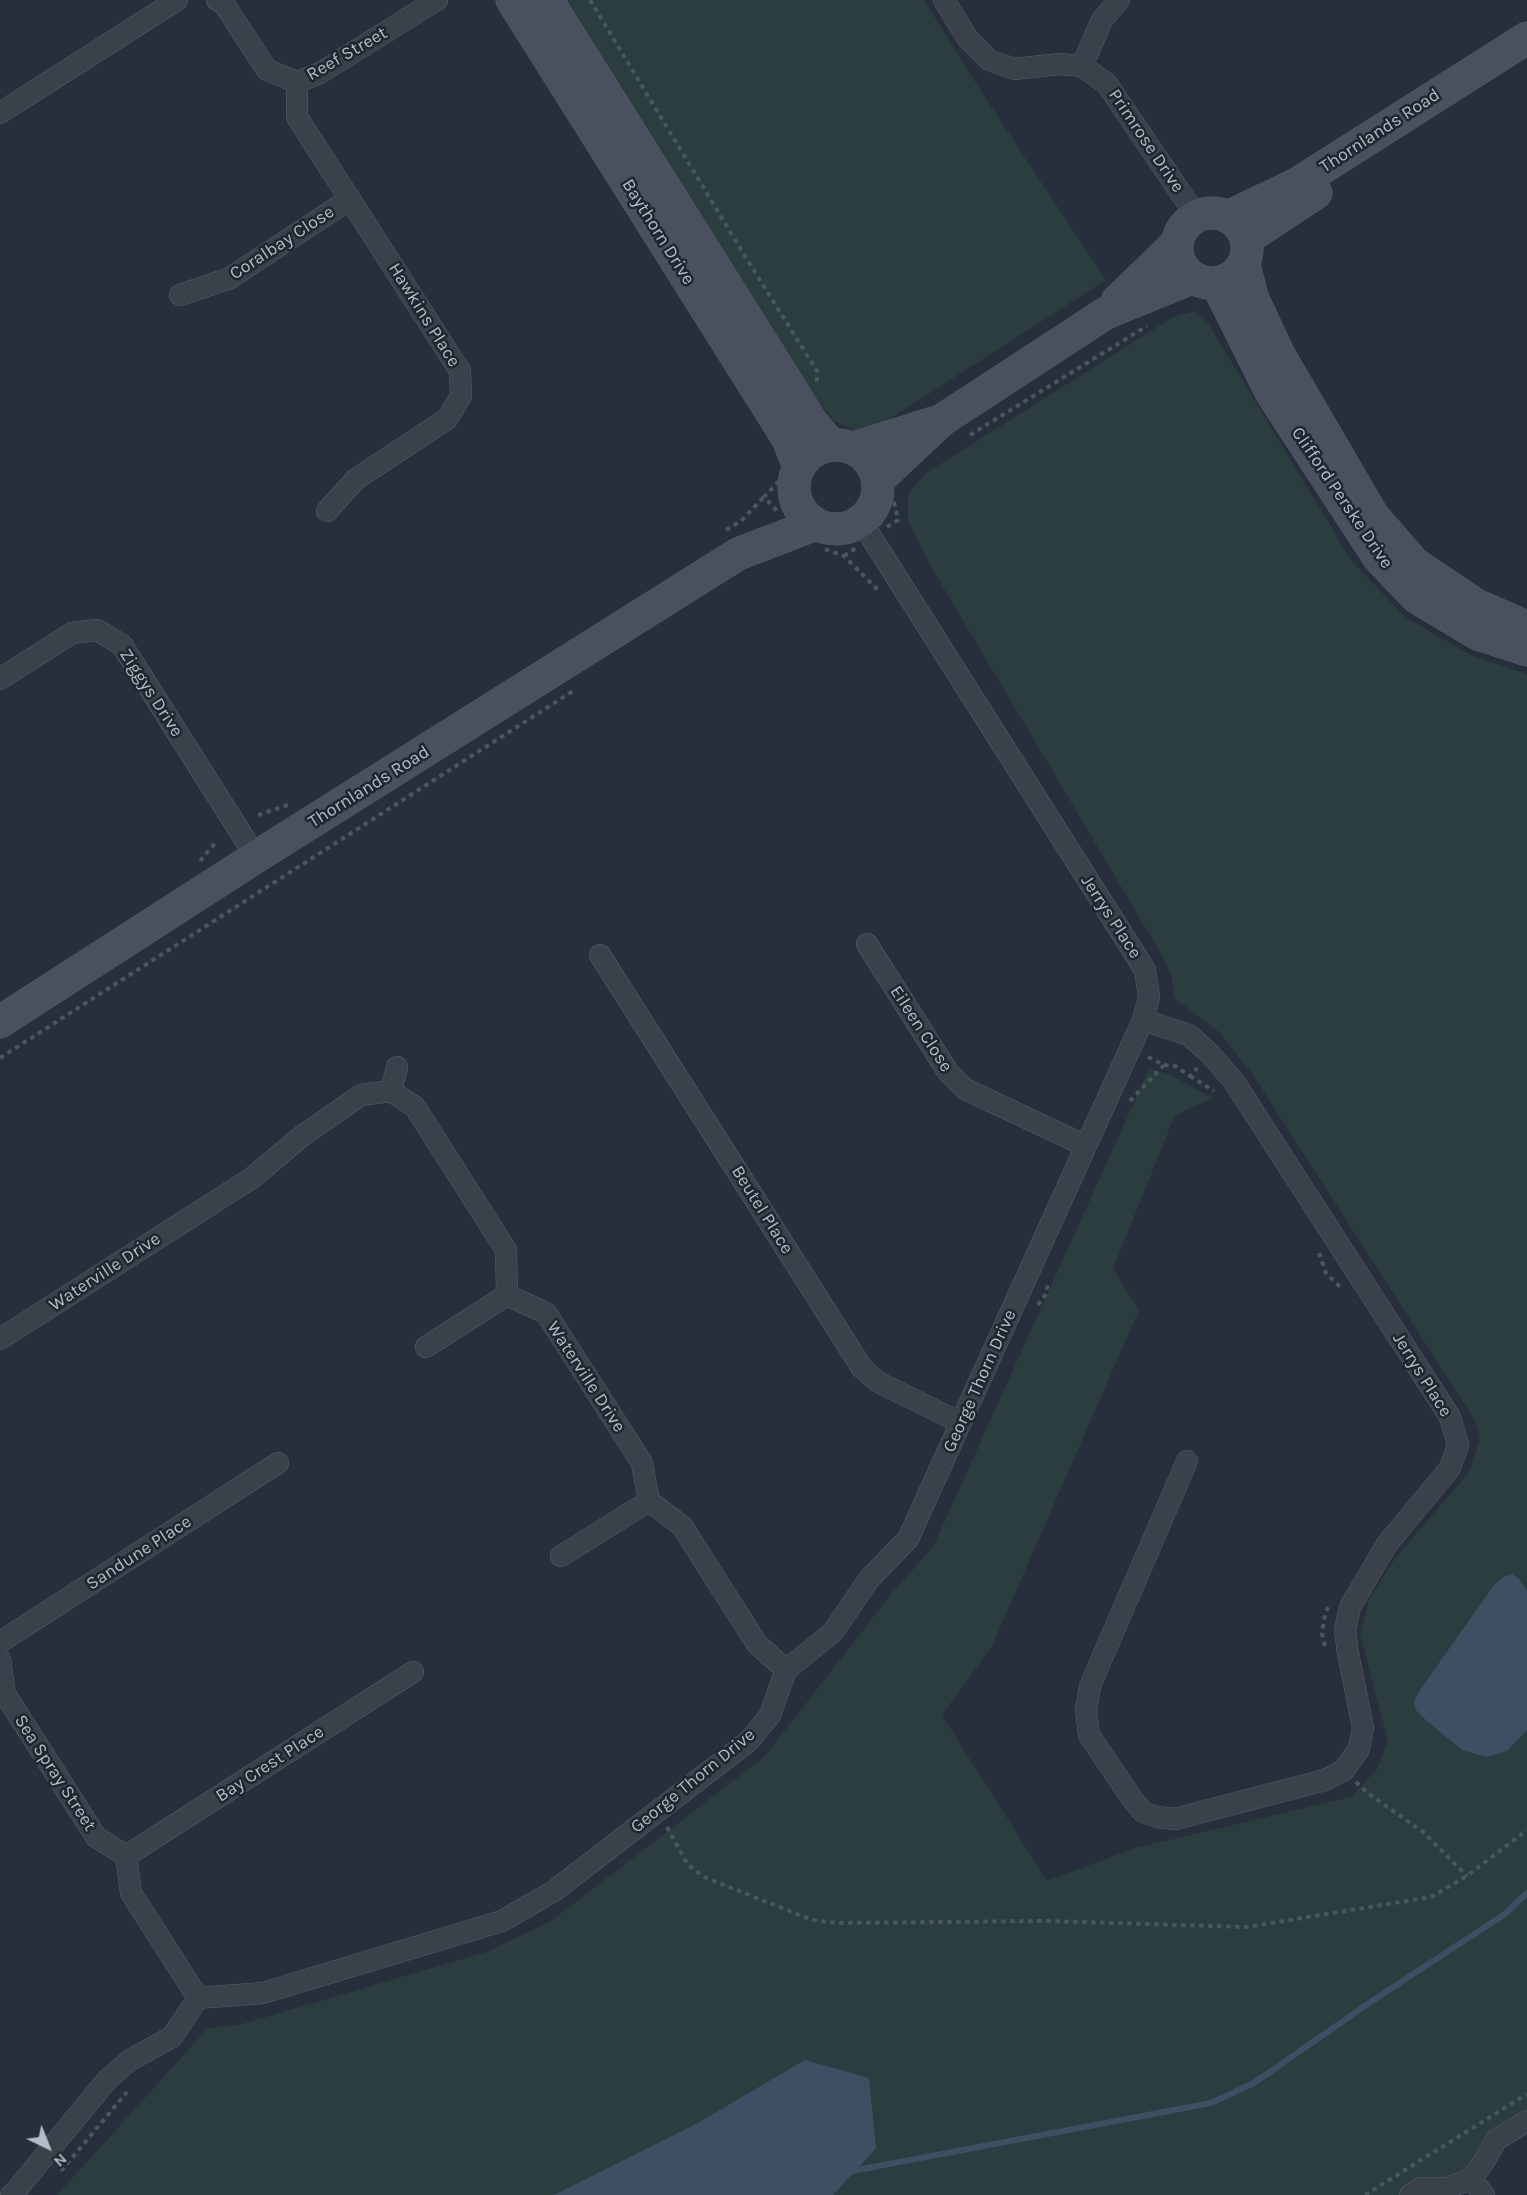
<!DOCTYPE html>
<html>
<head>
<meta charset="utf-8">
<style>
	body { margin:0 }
	#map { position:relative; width:1527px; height:2195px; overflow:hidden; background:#262f3b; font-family:Karla,sans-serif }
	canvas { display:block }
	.north { position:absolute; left:18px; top:2117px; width:60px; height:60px; -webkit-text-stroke:4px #1f2630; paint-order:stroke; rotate:137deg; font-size:16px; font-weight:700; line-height:24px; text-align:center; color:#b6bcc6 }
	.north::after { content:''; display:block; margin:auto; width:21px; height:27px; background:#b6bcc6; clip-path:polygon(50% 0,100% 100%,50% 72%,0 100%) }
</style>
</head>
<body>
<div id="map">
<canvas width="1527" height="2195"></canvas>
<div class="north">N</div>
</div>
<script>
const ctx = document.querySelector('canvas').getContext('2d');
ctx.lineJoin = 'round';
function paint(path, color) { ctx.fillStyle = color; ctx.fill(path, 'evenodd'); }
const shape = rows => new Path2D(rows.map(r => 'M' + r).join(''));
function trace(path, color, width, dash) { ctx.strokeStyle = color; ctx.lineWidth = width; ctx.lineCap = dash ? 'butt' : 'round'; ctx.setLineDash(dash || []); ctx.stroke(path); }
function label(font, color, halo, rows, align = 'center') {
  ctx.font = font + ' Karla,sans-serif'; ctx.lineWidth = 5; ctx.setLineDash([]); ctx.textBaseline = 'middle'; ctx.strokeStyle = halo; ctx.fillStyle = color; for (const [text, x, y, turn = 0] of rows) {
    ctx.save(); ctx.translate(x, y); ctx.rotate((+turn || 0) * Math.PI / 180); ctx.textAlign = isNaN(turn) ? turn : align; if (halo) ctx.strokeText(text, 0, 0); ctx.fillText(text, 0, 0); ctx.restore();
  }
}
const green = shape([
	[560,0,924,0,979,88,1106,280,877,427,857,432,833,420,802,379],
	[1195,311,1209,325,1351,560,1405,617,1471,655,1527,674,1527,2121,1484,2162,1410,2195,57,2195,207,2029,242,2024,486,1952,551,1921,764,1757,892,1593,933,1547,1149,1069,1169,1074,1213,1098,1175,1115,1113,1269,1139,1310,992,1646,942,1715,1047,1881,1135,1848,1351,1797,1377,1769,1388,1741,1360,1635,1369,1599,1396,1557,1470,1471,1480,1438,1474,1419,1251,1072,1219,1032,1174,998,1172,977,1163,957,930,565,908,521,908,494,926,473,1173,317]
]);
const water = shape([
	[1512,1574,1520,1580,1527,1591,1527,1730,1507,1751,1486,1757,1462,1750,1426,1720,1416,1710,1414,1701,1422,1687,1495,1584,1503,1577],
	[805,2060,869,2078,876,2148,833,2195,554,2195,696,2124]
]);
const stream = shape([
	[852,2171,1211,2103,1254,2083,1372,2001,1505,1914,1527,1893]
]);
const path = shape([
	[590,0,746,258,817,371,817,382],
	[970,435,1147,326],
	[779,481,764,497,779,513],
	[887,527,898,520,894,502,895,499],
	[726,530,741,521,764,497],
	[825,549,844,556,879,591],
	[844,556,856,548],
	[258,815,288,805],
	[200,861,217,841],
	[1148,1057,1164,1065,1175,1066,1190,1076,1197,1068],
	[0,1058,573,691],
	[1190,1076,1214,1091],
	[1130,1101,1164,1065],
	[1319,1253,1326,1273,1340,1287],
	[1038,1305,1046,1294,1048,1283],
	[1325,1646,1322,1634,1325,1614,1328,1607],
	[1356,1782,1369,1794,1423,1832,1467,1876],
	[667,1827,688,1865,704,1877,812,1920,837,1923,1046,1921,1247,1927,1431,1897,1467,1876,1527,1830],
	[61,2171,127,2092],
	[1365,2195,1527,2094]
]);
const street = shape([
	[217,0,224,4,267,70,297,82,320,73,437,0],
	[944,0,968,39,989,60,1014,69,1060,64,1082,66,1107,84,1197,217],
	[1082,66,1102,20,1119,0],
	[297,82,297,117,460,371,461,396,447,419,356,479,327,511],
	[0,113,177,0],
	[180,295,230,278,350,199],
	[0,679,72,633,97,630,122,645,256,857],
	[867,944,948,1072,965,1089,1086,1146],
	[600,955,862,1368,878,1382,961,1423],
	[1143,1020,1189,1035,1209,1053,1233,1080,1450,1417,1458,1445,1450,1468,1387,1544,1350,1607,1345,1630,1348,1653,1363,1728,1359,1749,1344,1770,1325,1780,1175,1819,1157,1817,1143,1812,1133,1800,1089,1735,1086,1710,1090,1686,1187,1461],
	[391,1091,397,1067],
	[0,1339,252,1178,302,1136,361,1095,391,1091,415,1107,506,1250,507,1295,546,1313,642,1463,649,1501,682,1526,757,1644,786,1670],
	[426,1347,507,1295],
	[561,1556,649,1501],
	[0,1642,278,1463],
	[0,1659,5,1694,96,1837,126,1856,131,1893,198,1998],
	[126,1856,413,1672],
	[1471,2179,1484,2195],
	[11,2195,14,2193,107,2080,130,2060,172,2037,198,1998,263,1993,502,1921,554,1891,750,1740,770,1715,786,1670,833,1632,869,1579,908,1539,1143,1020,1149,997,1145,970,861,521],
	[1410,2195,1421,2188,1447,2188,1471,2179,1484,2162,1496,2140,1527,2121]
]);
const secondary = shape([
	[512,0,788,439,799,467],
	[547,0,798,400,811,421,831,445],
	'1177 248a35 35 0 1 1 70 0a35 35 0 1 1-70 0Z',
	[1228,217,1297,184,1527,38],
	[1246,239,1316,193],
	[1244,264,1252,297,1278,353,1373,516,1415,564,1476,605,1527,627],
	[1217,284,1272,394,1379,558,1416,597,1478,634,1527,650],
	[1117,301,1177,243],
	'794 487a42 42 0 1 1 84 0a42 42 0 1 1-84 0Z',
	[854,448,933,423],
	[878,480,942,420,1106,313,1192,278],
	[0,1022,256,857,738,554,816,524]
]);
const streetNames = [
	["Reef Street",347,54,-30],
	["Thornlands Road",1380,131,-33],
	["Primrose Drive",1146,141,56],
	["Baythorn Drive",658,232,58],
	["Coralbay Close",282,243,-33],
	["Hawkins Place",424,315,58],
	["Clifford Perske Drive",1342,498,56],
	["Ziggys Drive",151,693,57],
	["Thornlands Road",369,787,-32],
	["Jerrys Place",1111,917,57],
	["Eileen Close",921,1029,57],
	["Beutel Place",762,1210,58],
	["Waterville Drive",105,1272,-33],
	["Jerrys Place",1422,1375,58],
	["Waterville Drive",586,1377,57],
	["George Thorn Drive",980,1381,-66],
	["Sandune Place",139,1553,-33],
	["Bay Crest Place",270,1764,-33],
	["Sea Spray Street",55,1773,57],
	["George Thorn Drive",693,1781,-39]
];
paint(green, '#2b3d3e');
paint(water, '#404e64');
trace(stream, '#404e64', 6);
trace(street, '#585f69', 22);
trace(secondary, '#585f69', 33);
trace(path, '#48585b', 4, [4.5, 4.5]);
trace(street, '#3a414b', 21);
trace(secondary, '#49505e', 32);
label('18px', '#b6bcc6', '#1f2630', streetNames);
</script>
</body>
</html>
